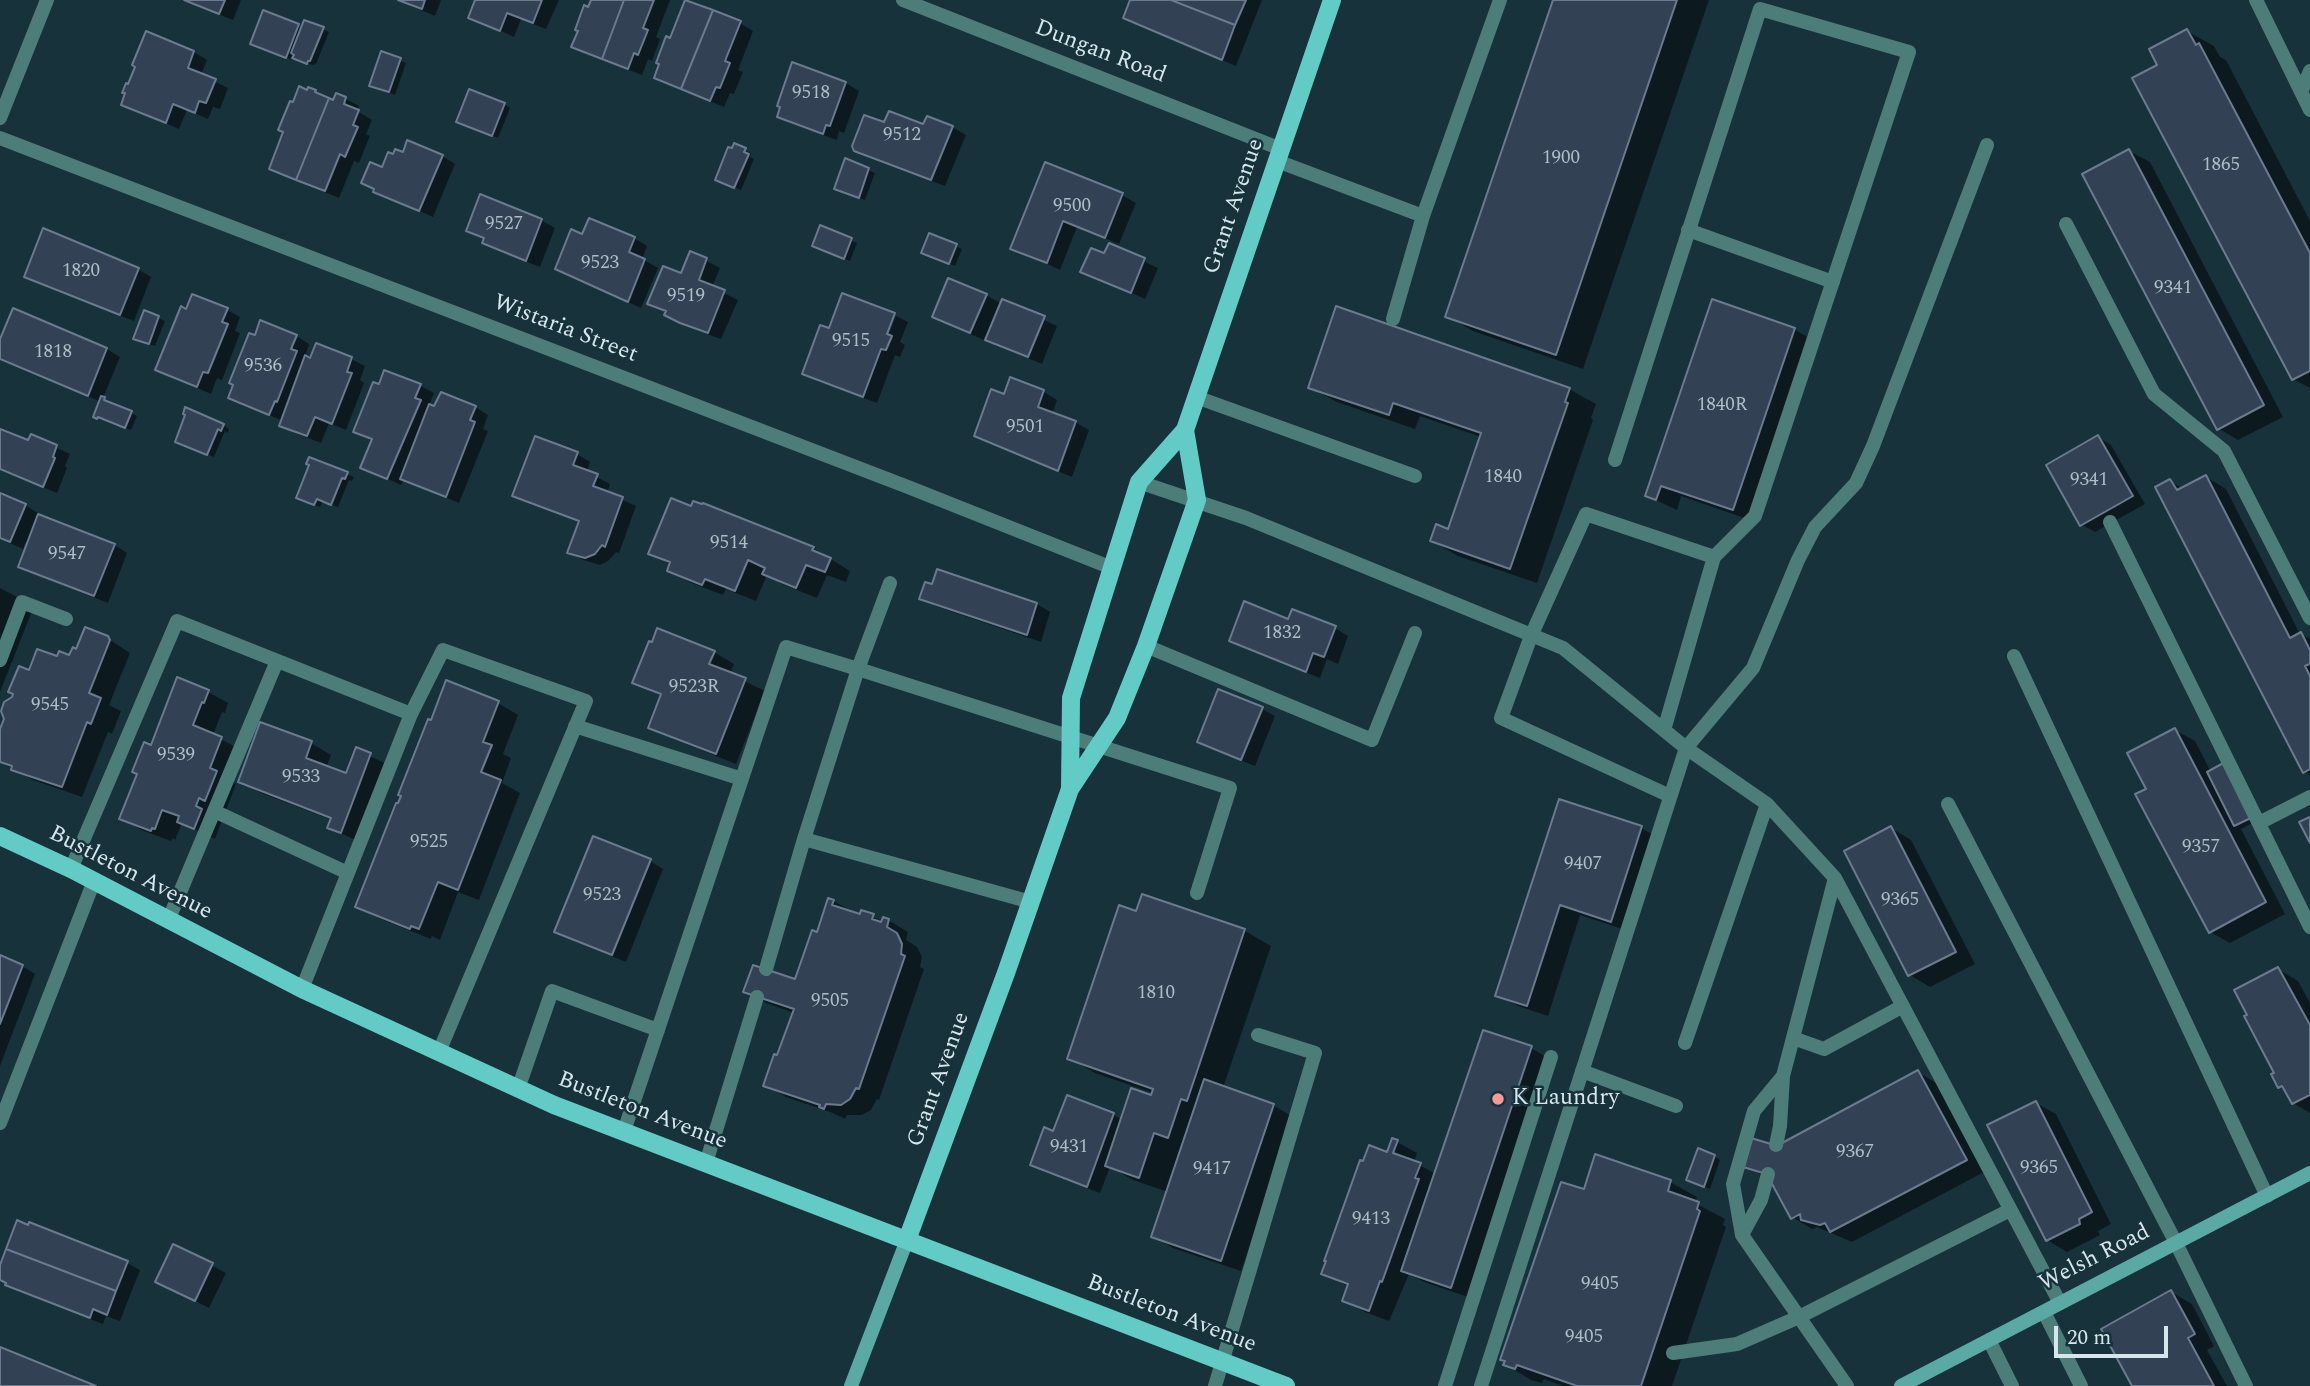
<!DOCTYPE html>
<html>
<head>
<meta charset="utf-8">
<style>
	body { margin:0 }
	#map { position:relative; width:2310px; height:1386px; overflow:hidden; background:#17323b; font-family:Spectral,serif }
	canvas { display:block }
	.scale { position:absolute; left:2054px; top:1326px; width:114px; height:32px; box-sizing:border-box; border:4px solid #d6e6ec; border-top:0; padding-left:9px; font-size:21px; line-height:24px; white-space:nowrap; color:#d6e6ec; -webkit-text-stroke:5px #17323b; paint-order:stroke }
</style>
</head>
<body>
<div id="map">
<canvas width="2310" height="1386"></canvas>
<div class="scale">20 m</div>
</div>
<script>
const ctx = document.querySelector('canvas').getContext('2d');
ctx.lineJoin = 'round';
function paint(path, color) { ctx.fillStyle = color; ctx.fill(path, 'evenodd'); }
const shape = rows => new Path2D(rows.map(r => 'M' + r).join(''));
function trace(path, color, width, dash) { ctx.strokeStyle = color; ctx.lineWidth = width; ctx.lineCap = dash ? 'butt' : 'round'; ctx.setLineDash(dash || []); ctx.stroke(path); }
function label(font, color, halo, rows, align = 'center') {
  ctx.font = font + ' Spectral,serif'; ctx.lineWidth = 5; ctx.setLineDash([]); ctx.textBaseline = 'middle'; ctx.strokeStyle = halo; ctx.fillStyle = color; for (const [text, x, y, turn = 0] of rows) {
    ctx.save(); ctx.translate(x, y); ctx.rotate((+turn || 0) * Math.PI / 180); ctx.textAlign = isNaN(turn) ? turn : align; if (halo) ctx.strokeText(text, 0, 0); ctx.fillText(text, 0, 0); ctx.restore();
  }
}
const shadow = shape([
	[182,0,241,0,233,20],
	[397,0,441,0,435,16],
	[477,0,559,0,546,29,521,19,514,37,470,17],
	[593,0,670,0,656,37,660,39,652,61,648,59,642,75,587,54,573,46],
	[1132,0,1262,0,1236,66,1138,25,1125,17],
	[1555,0,1709,0,1583,369,1473,331,1447,316],
	[264,13,302,28,323,29,329,32,316,64,312,65,294,57,293,60,259,46],
	[740,23,753,31,738,70,743,72,734,94,730,93,724,107,669,85,656,77,671,41],
	[2187,31,2214,46,2220,57,2226,60,2310,221,2310,388,2293,379,2159,66],
	[147,33,194,52,207,60,201,75,228,88,220,109,213,107,208,119,187,110,179,129,123,104],
	[382,53,406,63,395,95,377,88],
	[794,64,846,83,859,91,844,133,839,131,837,140,792,124,779,116],
	[315,91,334,102,337,96,346,99,359,106,357,111,372,120,366,134,370,136,359,163,354,161,339,198,284,175,271,168,294,105,308,92],
	[504,104,510,108,498,138,458,122],
	[885,125,952,127,966,135,945,186,869,158,855,150],
	[735,146,751,153,750,157,754,159,741,190,723,183],
	[2129,151,2150,162,2283,417,2238,440,2218,428],
	[403,154,442,156,455,164,433,217,375,191,383,169],
	[846,161,875,173,865,200,842,191],
	[1046,165,1122,195,1136,203,1119,244,1077,227,1060,270,1013,248],
	[541,220,555,228,540,267,497,250,484,243,485,239,468,230],
	[821,227,857,243,850,261,820,249],
	[583,236,634,238,647,246,642,259,658,268,641,308,571,276],
	[1110,245,1158,268,1145,299,1083,271,1105,255],
	[956,246,962,249,955,266,929,256],
	[691,253,720,268,712,287,738,300,721,339,696,330,650,303,682,275],
	[138,269,151,277,134,321,39,284,26,276],
	[986,295,1002,304,1003,301,1057,326,1042,364,1001,347,985,338,984,340,947,324,934,317],
	[227,310,240,317,235,331,240,333,222,380,217,378,211,394,157,370,187,311],
	[14,311,107,349,120,357,103,398,137,416,131,430,95,417,101,402,0,358,0,344],
	[145,312,165,321,155,346,142,342],
	[896,316,908,322,900,342,905,345,900,357,895,355,877,403,817,381,804,373,830,330,885,343],
	[1794,329,1814,341,1753,521,1681,496,1677,510,1647,496],
	[296,336,309,344,305,357,311,360,351,359,365,366,360,380,364,383,346,430,329,423,321,443,295,433,281,425,283,421,230,398,256,337],
	[386,372,421,386,434,393,429,406,435,409,475,407,488,415,483,429,488,431,459,503,404,479,401,485,362,467,373,440,355,431,380,386],
	[1011,380,1044,392,1057,400,1052,414,1075,422,1089,430,1072,477,989,443,976,435,1005,396],
	[1310,387,1569,389,1596,404,1591,418,1593,420,1537,583,1458,556,1432,541,1449,531,1481,437,1420,416,1415,429,1337,402],
	[223,425,229,429,228,433,225,431,214,457,183,445],
	[0,430,29,443,32,436,70,454,65,466,67,468,57,493,0,469],
	[2098,437,2111,445,2145,504,2095,532,2082,525],
	[577,454,590,462,587,472,610,484,607,493,636,506,619,553,616,552,608,561,600,565,583,560,569,552,580,522,528,502,515,495],
	[310,459,354,477,352,481,349,480,338,507,323,501,320,507,298,498,311,465],
	[2206,477,2226,489,2300,634,2310,639,2310,775,2304,771,2170,481,2183,489],
	[0,495,25,505,38,513,37,516,114,545,127,553,108,603,34,574,20,566,29,543,26,542,23,549,0,539],
	[813,548,850,571,846,582,827,575,817,598,784,585,767,575,756,601,726,589,723,595,689,582,669,570,671,565,651,553],
	[938,571,1037,604,1050,612,1041,642,935,606,921,598,933,586],
	[0,588,34,606,0,692],
	[1289,621,1335,628,1348,636,1338,664,1327,659,1320,678,1244,648,1231,640],
	[107,638,130,653,109,705,121,711,112,734,108,732,82,797,33,780,0,762,0,734,13,699,30,672,58,658,70,658,77,651],
	[714,652,734,664,730,674,765,691,736,764,671,738,650,727,662,696,634,682],
	[447,682,498,703,518,715,503,754,511,758,502,783,520,793,479,900,458,892,440,940,432,936,431,939,378,918,358,906],
	[208,692,228,703,225,713,222,712,213,735,241,750,229,780,236,784,215,839,182,823,175,840,173,838,171,841,141,830,121,818,152,747],
	[1262,709,1275,716,1255,766,1213,749,1199,742],
	[2175,730,2195,741,2211,772,2260,819,2241,829,2285,914,2230,943,2210,932,2148,789],
	[311,743,331,755,326,768,347,776,357,750,391,766,361,843,329,827,332,820,261,793,241,782],
	[1560,801,1641,828,1661,839,1631,932,1580,915,1548,1016,1518,1006,1498,995],
	[1891,828,1911,840,1975,964,1930,987,1910,975],
	[650,861,663,869,626,962,570,939,557,932],
	[1143,896,1245,931,1271,946,1223,1088,1273,1105,1293,1117,1241,1271,1173,1248,1153,1236,1168,1192,1133,1180,1110,1167,1100,1193,1045,1172,1032,1165,1054,1133,1113,1114,1122,1120,1152,1097,1153,1093,1095,1073,1069,1058,1137,914],
	[833,901,861,916,862,912,884,922,888,920,908,932,906,940,917,947,922,957,920,967,924,969,879,1100,877,1099,871,1110,862,1115,847,1115,845,1119,833,1113,786,1097,766,1085,778,1057,794,1013,766,1003,746,991,796,981],
	[0,958,22,966,35,974,0,1066],
	[2278,969,2298,981,2310,1003,2310,1113,2293,1103,2287,1091,2279,1087,2277,1073],
	[1485,1032,1531,1048,1551,1060,1471,1298,1424,1282,1409,1274,1389,1321,1365,1312,1345,1301,1349,1287,1323,1274,1387,1154,1397,1142,1417,1153,1414,1162,1436,1174],
	[1918,1072,1938,1084,1986,1171,1852,1242,1817,1227,1812,1229,1792,1217,1773,1181,1745,1166,1782,1149],
	[2036,1103,2056,1114,2111,1224,2098,1231,2100,1235,2067,1252,2047,1240],
	[1714,1156,1720,1160,1710,1189,1695,1183],
	[1670,1182,1697,1197,1695,1203,1725,1219,1723,1225,1726,1227,1672,1386,1563,1386,1544,1379,1542,1383,1531,1380,1505,1364,1585,1192],
	[174,1246,226,1273,209,1308,171,1289],
	[127,1263,140,1270,120,1321,106,1316,103,1324,21,1292,0,1279,0,1270],
	[2171,1292,2192,1304,2214,1346,2207,1350,2227,1386,2134,1386]
]);
const building = shape([
	[184,0,225,0,219,14,184,0],
	[398,0,425,0,422,9,398,0],
	[475,0,542,0,533,23,507,13,500,31,468,18,475,0],
	[591,0,624,0,602,59,571,47,578,31,575,30,584,5,588,7,591,0],
	[624,0,654,0,643,28,648,30,638,55,634,53,628,69,602,59,624,0],
	[685,0,713,10,681,89,654,78,659,64,656,63,666,36,670,38,685,0],
	[1130,0,1171,0,1235,25,1222,60,1123,18,1130,0],
	[1171,0,1246,0,1235,25,1171,0],
	[1553,0,1677,0,1556,355,1445,317,1553,0],
	[263,10,299,24,286,58,250,44,263,10],
	[713,10,741,21,725,61,730,63,720,88,716,87,710,101,681,89,713,10],
	[304,20,324,27,310,61,308,61,307,64,292,58,294,55,291,53,304,20],
	[2187,29,2196,45,2199,43,2310,253,2310,371,2292,380,2132,78,2157,65,2149,49,2187,29],
	[146,31,194,51,188,68,216,79,206,103,199,101,195,113,173,104,166,123,121,105,125,93,122,93,126,83,128,84,135,67,132,65,146,31],
	[381,51,401,58,389,92,369,86,381,51],
	[792,62,846,82,830,126,826,125,823,134,777,117,780,107,777,106,792,62],
	[299,86,307,90,308,87,316,90,315,92,329,98,296,180,269,169,283,132,278,130,290,101,293,102,299,86],
	[469,89,505,103,492,136,456,122,469,89],
	[336,93,346,97,344,104,359,110,353,125,358,127,345,157,340,154,325,191,296,180,329,98,333,100,336,93],
	[889,111,923,124,927,116,953,126,931,180,854,151,852,146,864,115,884,122,889,111],
	[407,140,443,155,419,211,373,192,374,189,361,183,370,162,382,167,388,152,393,154,395,149,403,152,407,140],
	[734,143,746,148,744,152,749,154,734,188,715,180,728,147,732,148,734,143],
	[2129,149,2264,405,2217,430,2082,174,2129,149],
	[845,158,869,168,859,198,834,189,845,158],
	[1045,162,1123,193,1105,238,1063,221,1047,263,1010,249,1045,162],
	[480,194,542,219,526,261,482,243,484,238,466,231,480,194],
	[589,218,635,237,629,252,645,259,628,302,555,269,571,229,582,234,589,218],
	[820,225,852,238,844,259,812,246,820,225],
	[43,228,139,268,120,315,24,277,43,228],
	[929,233,957,244,949,264,921,253,929,233],
	[1109,243,1145,258,1131,293,1080,272,1091,248,1104,253,1109,243],
	[690,251,707,258,699,280,725,290,708,333,680,323,664,315,666,311,647,304,663,266,681,273,690,251],
	[948,278,987,294,970,333,932,317,948,278],
	[842,293,895,313,887,334,892,336,886,350,881,349,863,397,802,374,820,325,829,328,842,293],
	[192,294,228,308,222,322,228,324,208,373,203,372,197,387,155,370,181,306,186,309,192,294],
	[1002,299,1045,316,1028,357,985,340,1002,299],
	[1712,299,1795,328,1733,510,1661,486,1656,500,1645,496,1712,299],
	[1336,306,1570,388,1565,402,1568,403,1510,569,1430,541,1436,524,1448,529,1481,433,1393,403,1389,415,1308,388,1336,306],
	[13,308,107,348,88,396,0,359,0,339,13,308],
	[144,310,159,316,149,344,133,339,144,310],
	[260,320,297,335,291,349,297,351,277,402,275,401,269,415,228,398,233,385,229,383,249,333,255,335,260,320],
	[316,343,352,357,347,372,352,373,332,424,315,417,307,436,279,426,305,355,310,358,316,343],
	[384,370,421,384,415,398,421,400,387,479,360,468,372,439,353,432,373,382,379,384,384,370],
	[1010,377,1044,390,1038,407,1076,421,1058,471,974,436,991,389,1004,394,1010,377],
	[441,392,476,406,470,420,475,422,446,497,400,479,429,404,434,406,441,392],
	[101,396,105,397,104,400,132,411,125,428,98,417,97,419,93,417,101,396],
	[185,407,224,424,221,431,218,429,207,455,175,442,185,415,183,414,185,407],
	[0,429,28,440,31,434,57,445,53,457,55,458,43,487,0,469,0,429],
	[2098,435,2133,496,2080,526,2046,465,2098,435],
	[535,436,578,452,573,465,598,474,593,486,623,497,605,547,602,545,595,554,585,558,567,553,579,521,512,496,535,436],
	[309,457,348,472,345,479,342,478,331,505,317,499,314,505,296,498,309,465,306,464,309,457],
	[2206,475,2290,638,2301,632,2310,650,2310,664,2305,666,2310,676,2310,769,2303,773,2155,487,2170,479,2177,490,2206,475],
	[0,493,26,504,10,542,0,538,0,493],
	[671,498,691,506,693,501,702,504,703,503,814,547,812,550,831,558,825,572,806,565,796,588,762,574,765,568,748,560,735,591,705,579,702,585,667,571,670,562,648,554,671,498],
	[38,514,115,544,94,596,18,567,38,514],
	[937,569,1037,603,1027,635,919,599,925,582,932,584,937,569],
	[1244,601,1288,619,1292,609,1336,626,1324,657,1313,653,1306,672,1229,641,1244,601],
	[85,627,108,636,110,640,89,693,101,698,91,724,87,722,62,787,11,770,12,766,0,762,0,729,4,719,1,711,4,702,12,697,13,694,8,692,19,666,29,670,37,649,57,656,59,651,69,655,73,647,76,649,85,627],
	[657,628,715,651,709,664,746,678,716,754,648,728,661,694,632,683,649,641,652,642,657,628],
	[177,677,209,690,204,703,202,702,193,725,222,737,210,768,217,771,205,801,199,798,196,806,202,809,194,829,177,822,179,816,162,810,155,829,152,828,151,831,119,819,137,774,132,772,144,742,151,745,177,677],
	[446,680,499,701,483,742,492,745,481,772,501,780,458,890,438,882,419,929,411,926,410,929,355,907,396,803,398,803,401,796,398,795,428,719,431,720,446,680],
	[1218,689,1263,707,1241,760,1197,742,1218,689],
	[260,722,312,741,306,758,346,773,356,747,371,753,341,833,327,828,331,818,238,782,260,722],
	[2175,728,2266,902,2209,933,2135,794,2146,789,2127,753,2175,728],
	[2227,761,2255,816,2234,826,2207,772,2227,761],
	[1559,799,1642,826,1611,922,1560,905,1527,1006,1495,996,1559,799],
	[2310,817,2310,843,2299,822,2310,817],
	[1891,826,1956,952,1908,976,1844,851,1891,826],
	[593,836,651,859,612,955,554,932,593,836],
	[1142,894,1245,929,1187,1101,1181,1099,1168,1138,1154,1133,1139,1178,1105,1166,1131,1088,1151,1095,1153,1089,1067,1059,1119,905,1136,911,1142,894],
	[828,898,834,900,832,905,860,914,861,910,874,914,872,919,881,922,883,917,889,919,887,927,897,933,902,944,901,954,905,956,859,1089,856,1088,850,1099,841,1105,826,1104,824,1109,819,1107,820,1105,763,1086,774,1054,777,1055,794,1009,743,992,753,965,795,979,812,930,817,932,828,898],
	[0,955,23,965,0,1024,0,955],
	[2278,967,2310,1025,2310,1095,2292,1104,2282,1086,2278,1088,2271,1074,2274,1073,2244,1016,2247,1015,2234,990,2278,967],
	[1483,1030,1532,1046,1451,1288,1401,1271,1483,1030],
	[1918,1070,1967,1160,1830,1232,1825,1223,1820,1225,1801,1220,1800,1214,1791,1219,1771,1182,1773,1176,1743,1167,1751,1138,1781,1147,1782,1143,1918,1070],
	[1204,1079,1274,1104,1221,1261,1151,1237,1204,1079],
	[1067,1095,1114,1113,1087,1187,1030,1165,1044,1127,1053,1131,1067,1095],
	[2036,1101,2092,1212,2079,1219,2080,1224,2046,1241,1987,1125,2036,1101],
	[1392,1138,1398,1140,1393,1153,1421,1163,1415,1178,1419,1179,1382,1282,1380,1281,1369,1311,1342,1301,1348,1284,1321,1274,1326,1261,1324,1261,1360,1160,1363,1161,1369,1145,1387,1152,1392,1138],
	[1698,1148,1715,1155,1704,1187,1686,1180,1698,1148],
	[1595,1154,1671,1180,1668,1191,1699,1202,1697,1209,1700,1211,1641,1386,1577,1386,1517,1365,1515,1369,1503,1365,1505,1361,1500,1360,1561,1182,1584,1189,1595,1154],
	[17,1220,28,1225,29,1222,128,1261,116,1291,6,1249,17,1220],
	[173,1244,213,1263,195,1301,155,1282,173,1244],
	[6,1249,116,1291,107,1315,93,1309,90,1318,5,1285,6,1283,0,1280,0,1265,6,1249],
	[2171,1290,2195,1334,2188,1338,2214,1386,2132,1386,2101,1329,2171,1290],
	[0,1347,96,1386,0,1386,0,1347]
]);
const service = shape([
	[2256,0,2310,110],
	[2301,92,2310,71],
	[1277,161,1423,216,1500,0],
	[2066,224,2154,394,2224,451,2310,618],
	[1688,230,1833,282],
	[1393,319,1423,216],
	[1196,397,1415,476],
	[1615,460,1760,9,1909,52,1755,516,1714,557],
	[1139,482,1246,518,1563,648,1686,748,1753,668,1798,560,1815,527,1856,483,1873,446,1987,145],
	[2110,522,2310,927],
	[1146,646,1372,740,1415,633],
	[2014,656,2267,1196],
	[0,660,22,602,66,619],
	[575,726,742,779],
	[1664,730,1714,557,1586,514,1531,636,1501,718,1670,796],
	[1948,804,2176,1243,2246,1386],
	[214,811,348,873],
	[2259,823,2310,797],
	[71,869,177,621,411,714],
	[1031,902,804,839,858,669,1230,788,1197,893],
	[168,921,277,661],
	[766,969,804,839],
	[302,989,411,714,443,650,586,701,439,1052],
	[1793,1038,1824,1049,1903,1006],
	[1685,1043,1767,804],
	[1582,1071,1676,1106],
	[1783,1076,1754,1111,1733,1184,1742,1235,1847,1386],
	[518,1089,552,991,658,1030],
	[624,1131,786,647,858,669,890,583],
	[1776,1145,1780,1126,1783,1076,1835,878,2060,1303],
	[706,1163,757,997],
	[1742,1235,1761,1200,1768,1174],
	[2044,1312,2081,1386],
	[1989,1340,2012,1386],
	[1673,1353,1737,1344,1799,1317,2010,1210],
	[1215,1386,1315,1053,1258,1035],
	[1445,1386,1551,1057],
	[1481,1386,1686,748,1767,804,1835,878]
]);
const minor = shape([
	[903,0,1281,149],
	[0,118,47,0],
	[0,138,908,487,1112,568],
	[0,1123,94,881]
]);
const secondary = shape([
	[851,1386,907,1240],
	[1901,1386,2310,1173]
]);
const primary = shape([
	[1070,789,1071,698,1139,482,1185,430,1332,0],
	[0,836,71,869,302,989,554,1105,1286,1386],
	[907,1240,1006,973,1070,789,1117,718,1146,646,1197,500,1185,430]
]);
const markers = [
	[1498,1099,7,"#f59b97"]
];
const numberNames = [
	["9518",811,94],
	["9512",902,136],
	["1900",1561,159],
	["1865",2221,166],
	["9500",1072,207],
	["9527",504,225],
	["9523",600,264],
	["1820",81,272],
	["9341",2173,289],
	["9519",686,297],
	["9515",851,342],
	["1818",53,353],
	["9536",263,367],
	["1840R",1722,406],
	["9501",1025,428],
	["1840",1503,478],
	["9341",2089,481],
	["9514",729,544],
	["9547",67,555],
	["1832",1282,634],
	["9523R",694,688],
	["9545",50,706],
	["9539",176,756],
	["9533",301,778],
	["9525",429,843],
	["9357",2201,848],
	["9407",1583,865],
	["9523",602,896],
	["9365",1900,901],
	["1810",1156,994],
	["9505",830,1002],
	["9431",1069,1148],
	["9367",1855,1153],
	["9365",2039,1169],
	["9417",1212,1170],
	["9413",1371,1220],
	["9405",1600,1285],
	["9405",1584,1338]
];
const streetNames = [
	["Dungan Road",1100,53,21],
	["Grant Avenue",1235,207,-71],
	["Wistaria Street",565,330,21],
	["Bustleton Avenue",130,874,27],
	["Grant Avenue",940,1080,-70],
	["Bustleton Avenue",642,1112,21],
	["Welsh Road",2095,1259,-27],
	["Bustleton Avenue",1171,1315,21]
];
const poiNames = [
	["K Laundry",1512,1099]
];
paint(shadow, '#0007');
paint(building, '#324153');
trace(building, '#6b7b8f', 2);
trace(service, '#4d7d79', 14);
trace(minor, '#4d7d79', 14);
trace(secondary, '#5aa9a4', 14);
trace(primary, '#63cbc5', 18);
for (const [x, y, r, color] of markers) { const dot = new Path2D(); dot.arc(x, y, r, 0, 2 * Math.PI); ctx.fillStyle = color; ctx.fill(dot); trace(dot, '#17323b', 2.5); }
label('19px', '#adbdc6', null, numberNames);
label('23px', '#d6e6ec', '#17323b', streetNames);
label('23px', '#d6e6ec', '#17323b', poiNames, 'left');
</script>
</body>
</html>
